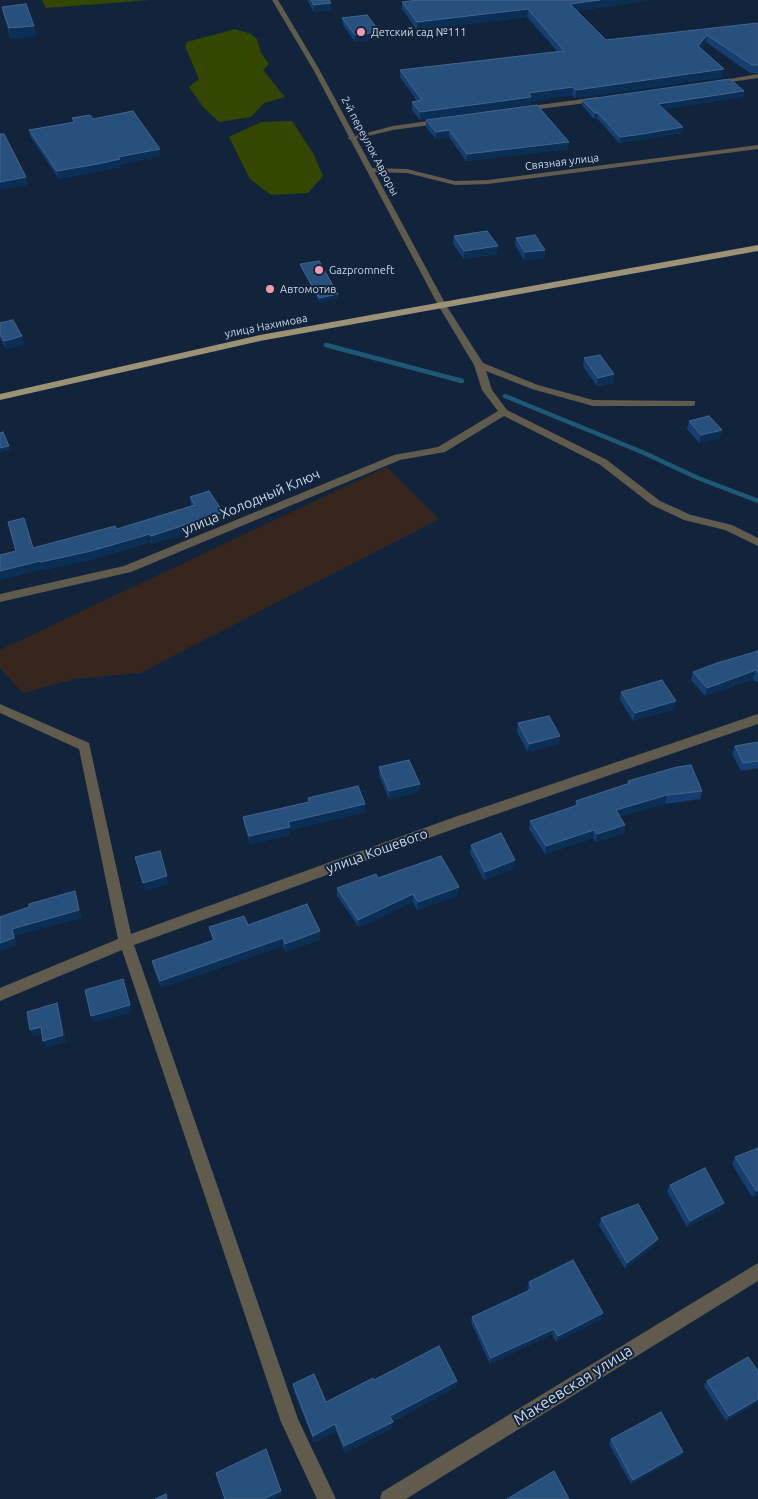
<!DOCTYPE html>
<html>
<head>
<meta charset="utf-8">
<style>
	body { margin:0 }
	canvas { display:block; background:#12243b }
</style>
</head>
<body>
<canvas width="758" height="1499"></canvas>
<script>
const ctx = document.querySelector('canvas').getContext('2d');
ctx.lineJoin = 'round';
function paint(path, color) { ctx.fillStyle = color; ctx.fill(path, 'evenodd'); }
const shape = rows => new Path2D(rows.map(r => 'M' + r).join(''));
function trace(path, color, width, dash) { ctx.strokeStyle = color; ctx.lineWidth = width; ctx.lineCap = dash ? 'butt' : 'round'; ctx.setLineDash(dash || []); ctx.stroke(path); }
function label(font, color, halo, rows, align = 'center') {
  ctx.font = font + ' Ubuntu,sans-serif'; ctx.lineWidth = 4; ctx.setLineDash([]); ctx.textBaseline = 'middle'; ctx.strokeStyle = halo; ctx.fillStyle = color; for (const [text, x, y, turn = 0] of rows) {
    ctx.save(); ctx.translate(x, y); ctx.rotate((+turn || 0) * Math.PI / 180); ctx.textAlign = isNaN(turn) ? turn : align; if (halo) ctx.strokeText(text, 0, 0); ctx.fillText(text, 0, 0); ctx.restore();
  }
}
const industrial = shape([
	[387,467,439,519,140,673,74,679,23,693,0,668,0,650]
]);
const green = shape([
	[42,0,150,0,46,8],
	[235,29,251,34,257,39,261,53,269,64,263,70,285,97,264,103,251,117,219,122,204,108,189,87,199,79,185,46,187,42],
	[292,121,313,153,323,176,308,193,271,195,250,179,229,137,261,122]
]);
const stream = shape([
	[326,345,462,381],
	[505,396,642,452,698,478,758,501]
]);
const minor = shape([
	[758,74,758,78,717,84,713,82,758,74],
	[598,97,602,99,601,101,524,111,520,109,524,107,598,97],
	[442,119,445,119,445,123,393,130,351,140,347,138,393,126,442,119],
	[758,145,758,149,488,184,455,185,407,173,370,172,366,170,370,168,407,169,455,181,488,180,758,145],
	[442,302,446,305,483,363,538,385,593,400,695,401,695,405,692,406,593,406,532,389,486,371,492,390,507,410,607,460,660,501,691,515,732,525,758,538,758,546,725,530,684,520,652,505,599,464,504,416,445,452,400,460,131,572,0,602,0,594,124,566,394,455,438,447,498,411,482,390,474,365,438,305,442,302],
	[0,704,89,743,131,934,452,818,758,714,758,724,462,826,134,945,298,1419,336,1499,317,1499,281,1422,122,950,0,1001,0,988,118,939,79,749,0,713,0,704],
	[758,1263,758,1281,406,1499,380,1499,382,1492,758,1263]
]);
const tertiary = shape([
	[272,0,278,0,319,69,446,305,445,307,439,307,438,305,313,69,272,0]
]);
const primary = shape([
	[758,245,758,251,260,341,0,400,0,394,260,335,758,245]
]);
const wall = shape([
	[307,0,329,0,331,10,314,12],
	[418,0,649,0,577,11,606,40,758,23,758,73,750,73,706,42,701,49,722,77,575,98,572,95,531,101,531,104,420,120,412,110,412,102,417,101,400,77,400,70,557,51,527,17,417,30,402,9,402,2],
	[2,7,34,26,36,36,11,39,4,17],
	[342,18,380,39,355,42,343,25],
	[744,91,743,97,663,109,682,133,619,143,597,118,594,119,582,105,582,100],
	[72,118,93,119,161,156,121,164,121,167,99,171,59,179,31,137,29,130,73,122],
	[426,120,568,149,466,161,449,137,436,139,426,127],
	[454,236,497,254,464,259,453,244],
	[516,238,545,250,544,258,524,260,515,245],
	[300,264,338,298,320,302,301,268],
	[0,323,24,344,6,349,0,338],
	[584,358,614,374,613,383,597,386,583,366],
	[689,421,720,438,699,443,687,429],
	[190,497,224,520,152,544,151,542,93,559,43,570,42,569,0,580,0,555,117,529,191,506],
	[758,651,758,681,756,682,753,679,705,696,691,680,693,672],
	[621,692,674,709,633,721,620,700],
	[518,723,559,744,528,752,517,732],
	[758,742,758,768,741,771,732,754,735,746],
	[379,767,419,792,389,799,379,775],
	[628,781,702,791,700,799,665,804,620,816,625,825,624,833,596,842,593,838,545,854,529,829,530,821,575,806,576,801,627,784],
	[308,798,365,804,365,812,290,830,290,835,250,844,244,825,243,817,308,802],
	[471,845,514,868,484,880,470,853],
	[378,878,458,895,417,910,413,902,359,927,337,896,337,888],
	[248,925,321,939,286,952,283,946,161,988,154,969,152,961,213,941,209,927],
	[735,1157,758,1195,752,1197,732,1164],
	[670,1185,721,1209,687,1227,667,1191],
	[601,1218,655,1245,625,1269,599,1225],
	[529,1282,601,1319,556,1342,552,1334,490,1364,471,1322,472,1317,529,1291,527,1288],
	[758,1371,758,1402,726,1421,704,1386,707,1381],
	[374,1380,456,1387,392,1422,392,1428,345,1453,336,1431,314,1442,294,1391,293,1384,326,1402],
	[611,1439,683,1452,680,1456,631,1484,609,1444]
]);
const shadedWall = shape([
	[600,0,649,0,570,12,570,4],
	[331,3,331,10,314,12,314,5],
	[528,9,527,17,417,30,417,22],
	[34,26,36,36,11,39,9,28],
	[380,32,380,39,355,42,355,35],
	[707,35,706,42,697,54,698,46],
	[724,69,722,77,575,98,576,90],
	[573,87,572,95,531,101,531,104,420,120,420,112,529,93],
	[744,91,743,97,657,110,658,104],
	[595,113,598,113,597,118,594,119],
	[683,127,682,133,619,143,620,137],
	[449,130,449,137,436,139,436,132],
	[569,142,568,149,466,161,467,154],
	[160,149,161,156,121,164,121,167,99,171,59,179,57,171,118,157],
	[26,177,28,185,0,190,0,182],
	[498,246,497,254,464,259,464,251],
	[545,250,544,258,524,260,525,252],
	[338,294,338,298,320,302,319,298],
	[22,336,24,344,6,349,4,341],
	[614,374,613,383,597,386,598,378],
	[722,430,720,438,699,443,701,435],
	[9,446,10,450,0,453,0,448],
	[223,512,224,520,152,544,151,536],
	[150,534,151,542,93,559,43,570,41,562],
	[40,561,42,569,0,580,0,571],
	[756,670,753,679,705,696,707,688],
	[676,701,674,709,633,721,635,713],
	[560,736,559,744,528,752,529,744],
	[420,784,419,792,389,799,389,791],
	[667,795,665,804,614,818,616,810],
	[365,804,365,812,290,830,290,835,250,844,249,836,288,822],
	[625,825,624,833,596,842,597,834],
	[594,830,593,838,545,854,546,846],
	[515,860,514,868,484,880,485,872],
	[167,876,169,884,145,891,143,883],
	[459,887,458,895,417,910,418,902],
	[75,891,82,918,15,936,17,946,0,951,0,943,12,929],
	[413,894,413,902,359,927,358,920],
	[320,931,321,939,286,952,285,944],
	[283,938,283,946,161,988,160,981],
	[123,979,132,1012,93,1023,91,1016],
	[57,1003,60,1011,66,1042,46,1048,43,1041],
	[41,1027,44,1034,33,1037,30,1030],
	[758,1190,758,1195,752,1197,756,1191],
	[724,1203,721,1209,687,1227,690,1221],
	[658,1239,655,1245,625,1269,627,1263],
	[603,1313,601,1319,556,1342,558,1336],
	[554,1329,552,1334,490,1364,491,1358],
	[457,1381,456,1387,390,1423,390,1416],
	[758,1399,758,1402,726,1421,729,1416],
	[393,1422,392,1428,345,1453,344,1446],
	[335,1424,336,1431,314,1442,313,1436],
	[683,1452,680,1456,631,1484,633,1480],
	[281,1491,282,1495,274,1499,264,1499]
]);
const building = shape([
	[311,0,329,0,331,3,314,5,311,0],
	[418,0,600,0,570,4,606,40,758,23,758,65,752,65,707,35,698,46,724,69,576,90,573,87,529,93,531,97,420,112,412,102,422,100,400,70,564,51,528,9,417,22,402,2,418,0],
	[26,4,34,26,9,28,2,7,26,4],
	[367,15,380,32,355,35,342,18,367,15],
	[730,79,744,91,658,104,683,127,636,135,620,137,598,113,595,113,582,100,730,79],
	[537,105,569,142,467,154,449,130,436,132,426,120,537,105],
	[133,111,160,149,118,157,120,159,98,164,57,171,29,130,75,122,72,118,90,115,93,119,133,111],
	[0,134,4,134,26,177,0,182,0,134],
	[487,231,498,246,464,251,454,236,487,231],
	[535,235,545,250,525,252,516,238,535,235],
	[319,261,338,294,319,298,300,264,319,261],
	[13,320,22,336,4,341,0,334,0,323,13,320],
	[600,355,614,374,598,378,584,358,600,355],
	[709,416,722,430,701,435,689,421,709,416],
	[3,432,9,446,0,448,0,433,3,432],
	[209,491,223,512,151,536,150,534,91,551,41,562,40,561,0,571,0,555,16,551,8,522,24,518,33,548,115,526,117,529,195,505,190,497,209,491],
	[758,651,758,673,756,670,707,688,693,672,717,663,758,651],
	[662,680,676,701,635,713,621,692,662,680],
	[549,716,560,736,529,744,518,723,549,716],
	[758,742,758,761,743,763,735,746,758,742],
	[409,760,420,784,389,791,379,767,409,760],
	[691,765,702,791,667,795,616,810,625,825,597,834,594,830,546,846,530,821,578,805,576,801,630,783,628,781,677,767,691,765],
	[358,786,365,804,288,822,290,827,249,836,243,817,309,802,308,798,358,786],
	[501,833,515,860,485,872,471,845,501,833],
	[160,851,167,876,143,883,135,857,160,851],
	[441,856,459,887,418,902,413,894,358,920,337,888,376,874,378,878,441,856],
	[75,891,79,910,12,929,14,938,0,943,0,917,29,907,29,904,75,891],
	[307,904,320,931,285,944,283,938,160,981,152,961,214,940,209,927,244,916,248,925,307,904],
	[123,979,130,1005,91,1016,85,990,123,979],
	[57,1003,63,1035,43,1041,41,1027,30,1030,27,1012,57,1003],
	[758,1148,758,1190,756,1191,735,1157,758,1148],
	[705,1168,724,1203,690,1221,670,1185,705,1168],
	[638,1204,658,1239,627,1263,601,1218,638,1204],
	[573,1260,603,1313,558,1336,554,1329,491,1358,472,1317,532,1289,529,1282,573,1260],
	[439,1346,457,1381,390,1416,393,1422,344,1446,335,1424,313,1436,293,1384,314,1374,326,1402,373,1378,374,1380,439,1346],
	[748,1357,758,1371,758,1399,729,1416,707,1381,748,1357],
	[661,1412,683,1452,633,1480,611,1439,661,1412],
	[266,1449,281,1491,264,1499,225,1499,216,1473,266,1449],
	[554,1471,569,1499,507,1499,554,1471],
	[166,1494,167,1499,155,1499,166,1494]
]);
const markers = [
	[361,32,5,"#f29aaf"],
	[319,270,5,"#f29aaf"],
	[270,289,5,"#f29aaf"]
];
const farPoinames = [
	["Детский сад №111",371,32],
	["Gazpromneft",329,270],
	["Автомотив",280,289]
];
const farStreetnames = [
	["2-й переулок Авроры",370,146,62],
	["Связная улица",562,162,-7],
	["улица Нахимова",266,326,-11]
];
const streetNames = [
	["улица Холодный Ключ",251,502,-23],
	["улица Кошевого",377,851,-20]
];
const nearStreetnames = [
	["Макеевская улица",573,1385,-32]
];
paint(industrial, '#37261e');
paint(green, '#344701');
trace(stream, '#1d5875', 4.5);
paint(minor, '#605b4d');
paint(tertiary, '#605b4d');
paint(primary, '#9c9275');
paint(wall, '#143f70');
paint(shadedWall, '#0b2e55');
paint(building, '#28507d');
trace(building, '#41658d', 1);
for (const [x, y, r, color] of markers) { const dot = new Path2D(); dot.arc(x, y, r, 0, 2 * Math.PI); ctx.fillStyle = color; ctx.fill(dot); trace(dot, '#12243b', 2); }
label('11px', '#ccd7e7', '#12243b', farPoinames, 'left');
label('11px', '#ccd7e7', '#12243b', farStreetnames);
label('14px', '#ccd7e7', '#12243b', streetNames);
label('16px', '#ccd7e7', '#12243b', nearStreetnames);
</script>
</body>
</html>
